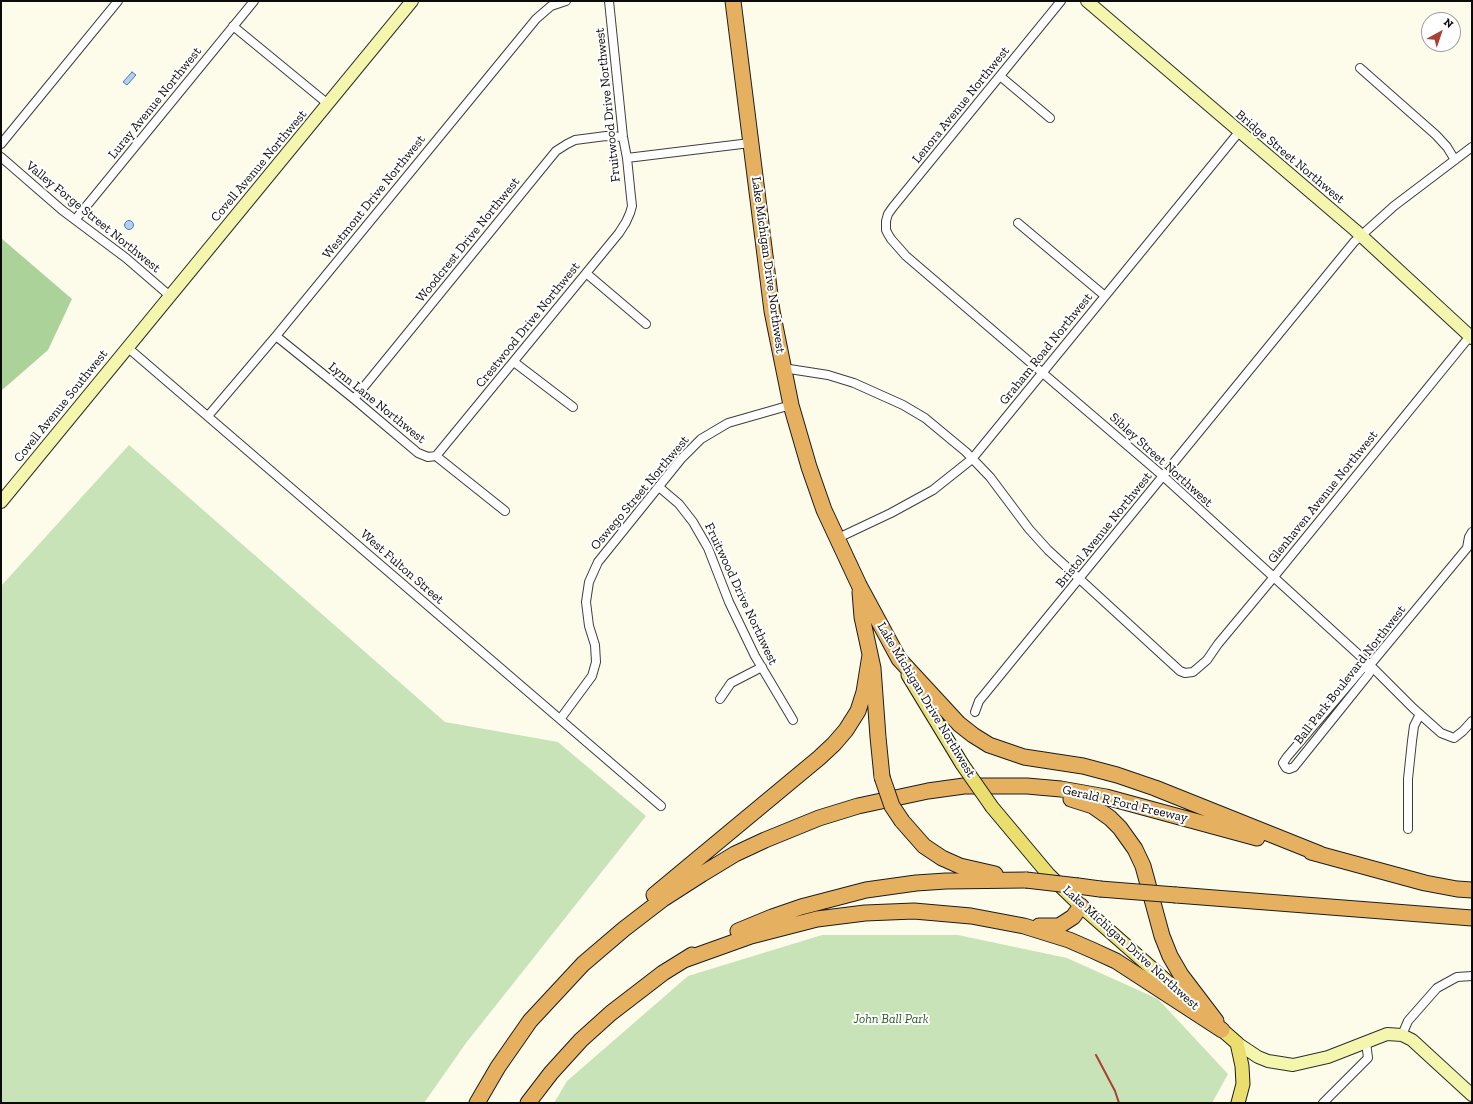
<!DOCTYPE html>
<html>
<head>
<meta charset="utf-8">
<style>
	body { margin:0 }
	#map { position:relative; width:1473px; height:1104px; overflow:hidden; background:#fdfceb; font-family:"Zilla Slab",serif }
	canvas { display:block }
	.frame { position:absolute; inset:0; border:2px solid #0b0b0b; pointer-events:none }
	.north { position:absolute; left:1421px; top:12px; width:40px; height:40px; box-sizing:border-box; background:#fff; border:1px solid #9d9d9d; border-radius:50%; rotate:40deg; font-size:11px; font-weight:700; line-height:16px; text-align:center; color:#0b0b0b }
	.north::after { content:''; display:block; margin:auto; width:14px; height:18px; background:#ab3f32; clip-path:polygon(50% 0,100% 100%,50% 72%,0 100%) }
</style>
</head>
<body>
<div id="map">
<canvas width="1473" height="1104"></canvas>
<div class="frame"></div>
<div class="north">N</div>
</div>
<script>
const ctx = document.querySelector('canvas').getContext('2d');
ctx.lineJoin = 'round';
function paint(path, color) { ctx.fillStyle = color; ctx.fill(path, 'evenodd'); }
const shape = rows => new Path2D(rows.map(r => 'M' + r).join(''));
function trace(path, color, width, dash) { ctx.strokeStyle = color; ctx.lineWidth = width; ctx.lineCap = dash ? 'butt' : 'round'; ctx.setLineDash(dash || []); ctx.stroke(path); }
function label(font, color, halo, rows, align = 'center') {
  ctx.font = font + ' "Zilla Slab",serif'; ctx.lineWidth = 4; ctx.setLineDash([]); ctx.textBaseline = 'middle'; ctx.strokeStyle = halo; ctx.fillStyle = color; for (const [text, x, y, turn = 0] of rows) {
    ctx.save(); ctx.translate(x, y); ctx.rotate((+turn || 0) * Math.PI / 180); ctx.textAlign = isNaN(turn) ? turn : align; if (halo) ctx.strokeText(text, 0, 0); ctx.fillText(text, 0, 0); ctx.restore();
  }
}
const green = shape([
	[129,445,445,722,558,742,646,816,466,1043,424,1103,1,1103,1,586],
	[822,935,958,935,1067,958,1158,999,1228,1074,1212,1103,554,1103,567,1081,688,976]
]);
const forest = shape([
	[1,238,72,299,48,350,1,391]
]);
const water = shape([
	[132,72,136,75,127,85,123,82,132,72],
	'124.5 225a4.5 4.5 0 1 1 9 0a4.5 4.5 0 1 1-9 0Z'
]);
const street = shape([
	[1061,1,893,207,888,214,886,221,886,230,888,234,891,239,906,256,1163,476,1370,665,1413,708,1441,733,1454,738,1463,731,1472,721],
	[233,26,328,104],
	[1360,68,1436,135,1447,147,1455,160],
	[1000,76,1050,118],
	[1,144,118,1],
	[1,157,62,210,126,258,170,296],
	[627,158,750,143],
	[75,220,254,1],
	[1018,223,1105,296],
	[586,273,646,324],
	[276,336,354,399,418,453,428,457,436,456,505,511],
	[127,347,661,806],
	[514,362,573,407],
	[783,368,828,375,854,383,903,405,925,418,966,452,990,477,1029,529,1048,550,1180,671,1185,673,1193,672,1207,660,1218,644,1273,578,1470,336],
	[354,399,556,151,567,144,575,140,606,136,623,137],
	[208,416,276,336,536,19,551,6,566,1],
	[436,456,619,233,626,222,630,213,632,206,631,197,627,158,623,137,609,1],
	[659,487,679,504,693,522,708,548,729,602,755,656,793,720],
	[836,539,891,513,933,490,972,459,1239,132],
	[1370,665,1362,669,1287,757,1283,763,1286,768,1289,769,1294,767,1368,675,1370,672,1370,665,1467,548,1469,537,1472,532],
	[720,699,731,683,762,667],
	[975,712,979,701,1354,242,1394,206,1472,147],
	[561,718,592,676,596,662,595,645,589,626,586,602,589,582,598,562,681,459,701,439,728,423,791,405],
	[1408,829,1408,779,1412,741,1414,726,1420,714],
	[1402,1035,1408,1021,1437,988,1457,977,1472,976],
	[1323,1103,1368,1058,1366,1042]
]);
const secondary = shape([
	[1087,1,1355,230,1472,338],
	[1,502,412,1],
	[1237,1043,1258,1057,1268,1061,1293,1065,1328,1057,1387,1034,1402,1035,1412,1040,1472,1095]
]);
const primary = shape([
	[908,675,962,764],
	[992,807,1049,875,1081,906,1196,1007],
	[1214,1023,1237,1043,1242,1066,1243,1084,1238,1103]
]);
const highway = shape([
	[733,1,772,311,791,405,809,467,824,510,859,585,899,659,959,724,973,735,989,745,1024,757,1083,766,1117,775,1155,788,1320,854],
	[860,592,862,617,873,668,878,737,882,777],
	[1071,799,1093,806,1110,818,1120,828,1135,849,1143,866,1162,936,1170,956,1181,975,1216,1021],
	[902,821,924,846,942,858,960,866,995,874],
	[1311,852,1425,883,1457,889,1472,890],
	[1078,886,1100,889],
	[654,895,819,758,834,744,846,730,858,711,864,692,870,655],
	[1176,895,1472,918],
	[1039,926,1059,926,1073,917,1081,906],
	[738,931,772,917,801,907,866,890,916,883,946,881,1026,880],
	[684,960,751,936,817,919,865,913,914,911,971,916,1024,926,1069,940,1092,950,1116,961,1222,1030],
	[477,1103,498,1067,530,1021,583,964,624,929,663,899,702,874,735,854,765,840,819,818,858,806,928,791,964,786,1027,786,1061,789,1106,797,1257,838],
	[528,1103,551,1073,581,1040,611,1013,663,973,692,955]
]);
const rail = shape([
	[1096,1055,1115,1091,1119,1103]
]);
const primaryBridge = shape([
	[962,764,992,807]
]);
const highwayBridge = shape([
	[882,777,892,806,902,821],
	[1026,880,1078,886],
	[1100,889,1176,895]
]);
const streetNames = [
	["Luray Avenue Northwest",155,103,-51],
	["Fruitwood Drive Northwest",608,105,-96],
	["Lenora Avenue Northwest",961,105,-51],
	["Bridge Street Northwest",1290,157,40],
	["Covell Avenue Northwest",259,166,-50],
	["Westmont Drive Northwest",374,197,-51],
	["Valley Forge Street Northwest",93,217,39],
	["Woodcrest Drive Northwest",468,240,-51],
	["Lake Michigan Drive Northwest",768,265,82],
	["Crestwood Drive Northwest",528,325,-51],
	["Graham Road Northwest",1046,349,-51],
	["Lynn Lane Northwest",377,403,39],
	["Covell Avenue Southwest",61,406,-51],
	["Sibley Street Northwest",1161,460,42],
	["Oswego Street Northwest",640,493,-50],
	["Glenhaven Avenue Northwest",1323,497,-51],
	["Bristol Avenue Northwest",1104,530,-51],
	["West Fulton Street",402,567,41],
	["Fruitwood Drive Northwest",741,594,65],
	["Ball Park Boulevard Northwest",1350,675,-52],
	["Lake Michigan Drive Northwest",926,700,59],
	["Gerald R Ford Freeway",1125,804,13],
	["Lake Michigan Drive Northwest",1131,948,42]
];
const parkNames = [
	["John Ball Park",891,1019]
];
paint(green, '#c8e3b8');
paint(forest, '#aad299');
paint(water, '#b5d0ef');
trace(water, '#437bbe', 1);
trace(street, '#3e3e3e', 10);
trace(secondary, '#2d2d2d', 14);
trace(primary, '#1c1c1c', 15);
trace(highway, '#1c1c1c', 17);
trace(street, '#fff', 8);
trace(secondary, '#f3f6ac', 12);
trace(primary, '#eade6e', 13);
trace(highway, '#e5b161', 15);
trace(rail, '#ab3f32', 2);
trace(primaryBridge, '#1c1c1c', 15, []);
trace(highwayBridge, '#1c1c1c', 17, []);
trace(primaryBridge, '#eade6e', 13);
trace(highwayBridge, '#e5b161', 15);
label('13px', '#0b0b0b', '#fff', streetNames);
label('italic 13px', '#265b23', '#fff', parkNames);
</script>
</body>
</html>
